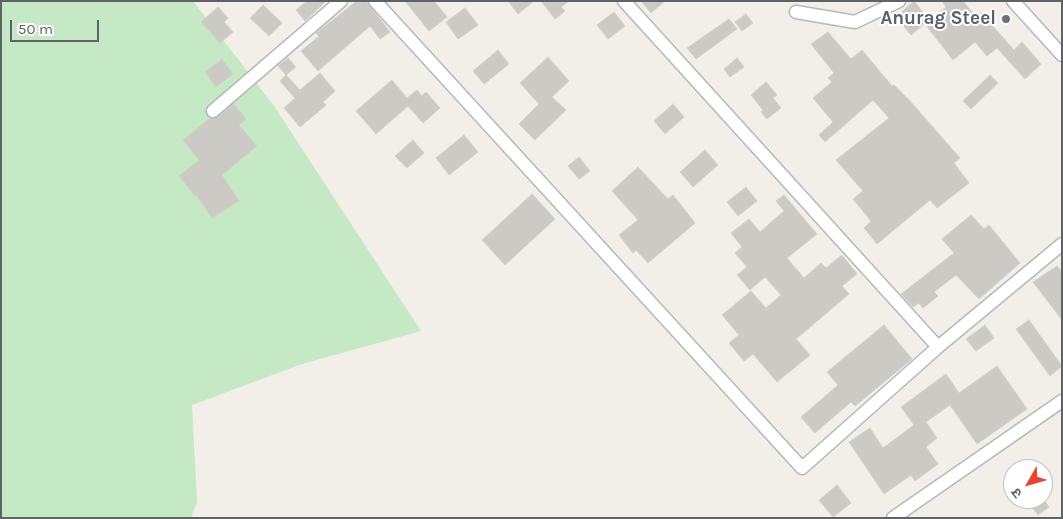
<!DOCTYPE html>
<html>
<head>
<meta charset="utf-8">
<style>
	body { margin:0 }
	#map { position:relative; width:1063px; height:519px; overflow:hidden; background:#f1efe8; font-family:Karla,"Noto Sans Devanagari",sans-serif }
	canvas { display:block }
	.frame { position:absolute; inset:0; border:2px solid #5f6368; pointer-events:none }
	.north { position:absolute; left:1003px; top:459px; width:50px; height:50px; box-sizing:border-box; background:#fff; border:1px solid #bfc1c3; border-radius:50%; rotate:232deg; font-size:14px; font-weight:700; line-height:20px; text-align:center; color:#5f6368 }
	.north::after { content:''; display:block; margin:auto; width:18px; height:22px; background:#ea4335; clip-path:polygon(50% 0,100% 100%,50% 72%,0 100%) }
	.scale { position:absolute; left:10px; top:20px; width:89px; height:22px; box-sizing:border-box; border:2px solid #5f6368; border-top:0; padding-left:6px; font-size:15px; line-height:18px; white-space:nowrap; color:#5f6368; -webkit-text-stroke:4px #fff; paint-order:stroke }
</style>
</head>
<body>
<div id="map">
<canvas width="1063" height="519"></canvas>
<div class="frame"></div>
<div class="north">उ</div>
<div class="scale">50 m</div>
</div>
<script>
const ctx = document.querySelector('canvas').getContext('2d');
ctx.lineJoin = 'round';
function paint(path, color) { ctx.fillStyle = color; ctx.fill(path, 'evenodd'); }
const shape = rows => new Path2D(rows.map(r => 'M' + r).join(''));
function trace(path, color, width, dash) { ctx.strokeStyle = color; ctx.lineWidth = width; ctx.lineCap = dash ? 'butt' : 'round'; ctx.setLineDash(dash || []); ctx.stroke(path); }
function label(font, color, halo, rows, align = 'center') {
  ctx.font = font + ' Karla,sans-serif'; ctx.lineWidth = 4; ctx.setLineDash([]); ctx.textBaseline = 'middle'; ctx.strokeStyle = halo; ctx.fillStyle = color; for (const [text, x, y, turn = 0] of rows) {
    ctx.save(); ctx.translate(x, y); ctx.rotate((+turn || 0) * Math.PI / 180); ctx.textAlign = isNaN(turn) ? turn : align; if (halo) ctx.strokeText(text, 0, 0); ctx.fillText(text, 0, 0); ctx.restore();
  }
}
const green = shape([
	[1,1,193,1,274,106,421,331,302,364,192,405,197,502,191,518,1,518]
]);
const building = shape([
	[307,1,326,1,305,21,296,10,307,1],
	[357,1,366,1,390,32,380,39,370,26,318,71,301,51,319,36,316,33,357,1],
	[405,1,434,1,447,17,429,31,405,1],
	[508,1,534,1,518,14,508,1],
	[541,1,569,1,561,7,565,11,555,19,541,1],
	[641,1,665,1,651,13,641,1],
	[914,1,929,20,911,35,896,17,914,1],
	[942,1,963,1,976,17,981,13,1014,50,1022,42,1041,64,1025,79,997,48,987,56,975,42,953,60,925,24,946,7,942,1],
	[263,5,282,23,269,36,250,18,263,5],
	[218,7,228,18,224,22,233,32,220,43,201,22,218,7],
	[465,8,478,25,458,39,446,22,465,8],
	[614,12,625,26,608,39,597,25,614,12],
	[746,14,753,23,742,31,735,22,746,14],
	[729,19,737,29,696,59,687,48,729,19],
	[828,32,851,59,862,50,892,86,894,85,910,101,960,158,954,163,969,183,937,208,930,200,877,244,864,228,871,221,853,199,863,191,836,160,889,118,873,100,825,142,819,135,833,122,813,98,832,82,828,78,834,73,811,44,828,32],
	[498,50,509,64,484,84,473,71,498,50],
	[548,57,569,81,552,97,566,110,535,140,519,124,539,104,520,83,548,57],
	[288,58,296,67,286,75,278,66,288,58],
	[737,58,744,67,730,77,724,69,737,58],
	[222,59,233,74,216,87,205,72,222,59],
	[320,73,335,91,323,102,326,105,300,127,284,108,295,98,280,81,286,75,300,90,320,73],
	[990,75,998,83,971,109,963,101,990,75],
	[392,80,407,98,417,90,422,96,426,92,440,108,423,123,408,106,376,134,356,111,392,80],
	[766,82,777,95,773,98,781,108,767,119,761,112,763,110,751,95,766,82],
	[234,104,246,119,239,125,257,146,222,175,239,201,212,218,196,195,195,196,179,176,199,160,183,140,210,118,218,117,234,104],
	[673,104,684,117,665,134,654,121,673,104],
	[464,135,478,152,449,175,436,158,464,135],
	[413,140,424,153,407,168,395,156,413,140],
	[705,150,718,165,693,187,680,172,705,150],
	[579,157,590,171,579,179,568,166,579,157],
	[638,167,668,199,673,195,695,223,648,263,636,250,633,253,619,235,638,220,612,191,638,167],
	[746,187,757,201,738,216,727,202,746,187],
	[532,194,555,219,505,265,482,240,532,194],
	[784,195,817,234,787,258,804,278,821,263,826,268,842,255,857,274,842,286,849,294,796,339,810,355,777,382,753,354,744,361,729,343,739,335,722,315,751,291,766,308,781,295,765,277,750,290,737,275,747,267,735,253,742,247,731,233,749,219,760,232,784,211,776,201,784,195],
	[971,215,984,229,989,225,1020,263,979,299,956,275,934,292,938,296,923,308,919,303,913,307,901,294,954,253,942,239,971,215],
	[1057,266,1062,272,1062,320,1033,282,1057,266],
	[1029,320,1062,366,1050,376,1016,329,1029,320],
	[884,325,912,359,855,406,851,402,815,433,801,417,838,385,827,372,884,325],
	[985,325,994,338,976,351,966,339,985,325],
	[997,366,1027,409,977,444,950,405,926,422,937,438,926,447,938,464,915,481,911,475,884,494,849,442,870,428,883,448,914,425,901,407,946,374,959,393,997,366],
	[837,485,851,503,833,517,819,500,837,485],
	[1026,499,1043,499,1049,507,1038,515,1026,499]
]);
const minor = shape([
	[375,1,802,468,938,347,1062,244],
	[624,1,938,347],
	[1013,1,1062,55],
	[796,12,855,22,899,1],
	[213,111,341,1],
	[893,518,1062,401]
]);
const markers = [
	[1006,19,5,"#6b7280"]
];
const worshipNames = [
	["Anurag Steel",996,19]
];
paint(green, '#c5e8c5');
paint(building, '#cccac5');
trace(building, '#d6d1c6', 1);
trace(minor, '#b5b8bc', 15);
trace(minor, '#fff', 12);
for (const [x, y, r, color] of markers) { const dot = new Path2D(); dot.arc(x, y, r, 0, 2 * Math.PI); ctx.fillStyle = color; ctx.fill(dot); trace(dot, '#fff', 2); }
label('bold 19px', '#5b616d', '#fff', worshipNames, 'right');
</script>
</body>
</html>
